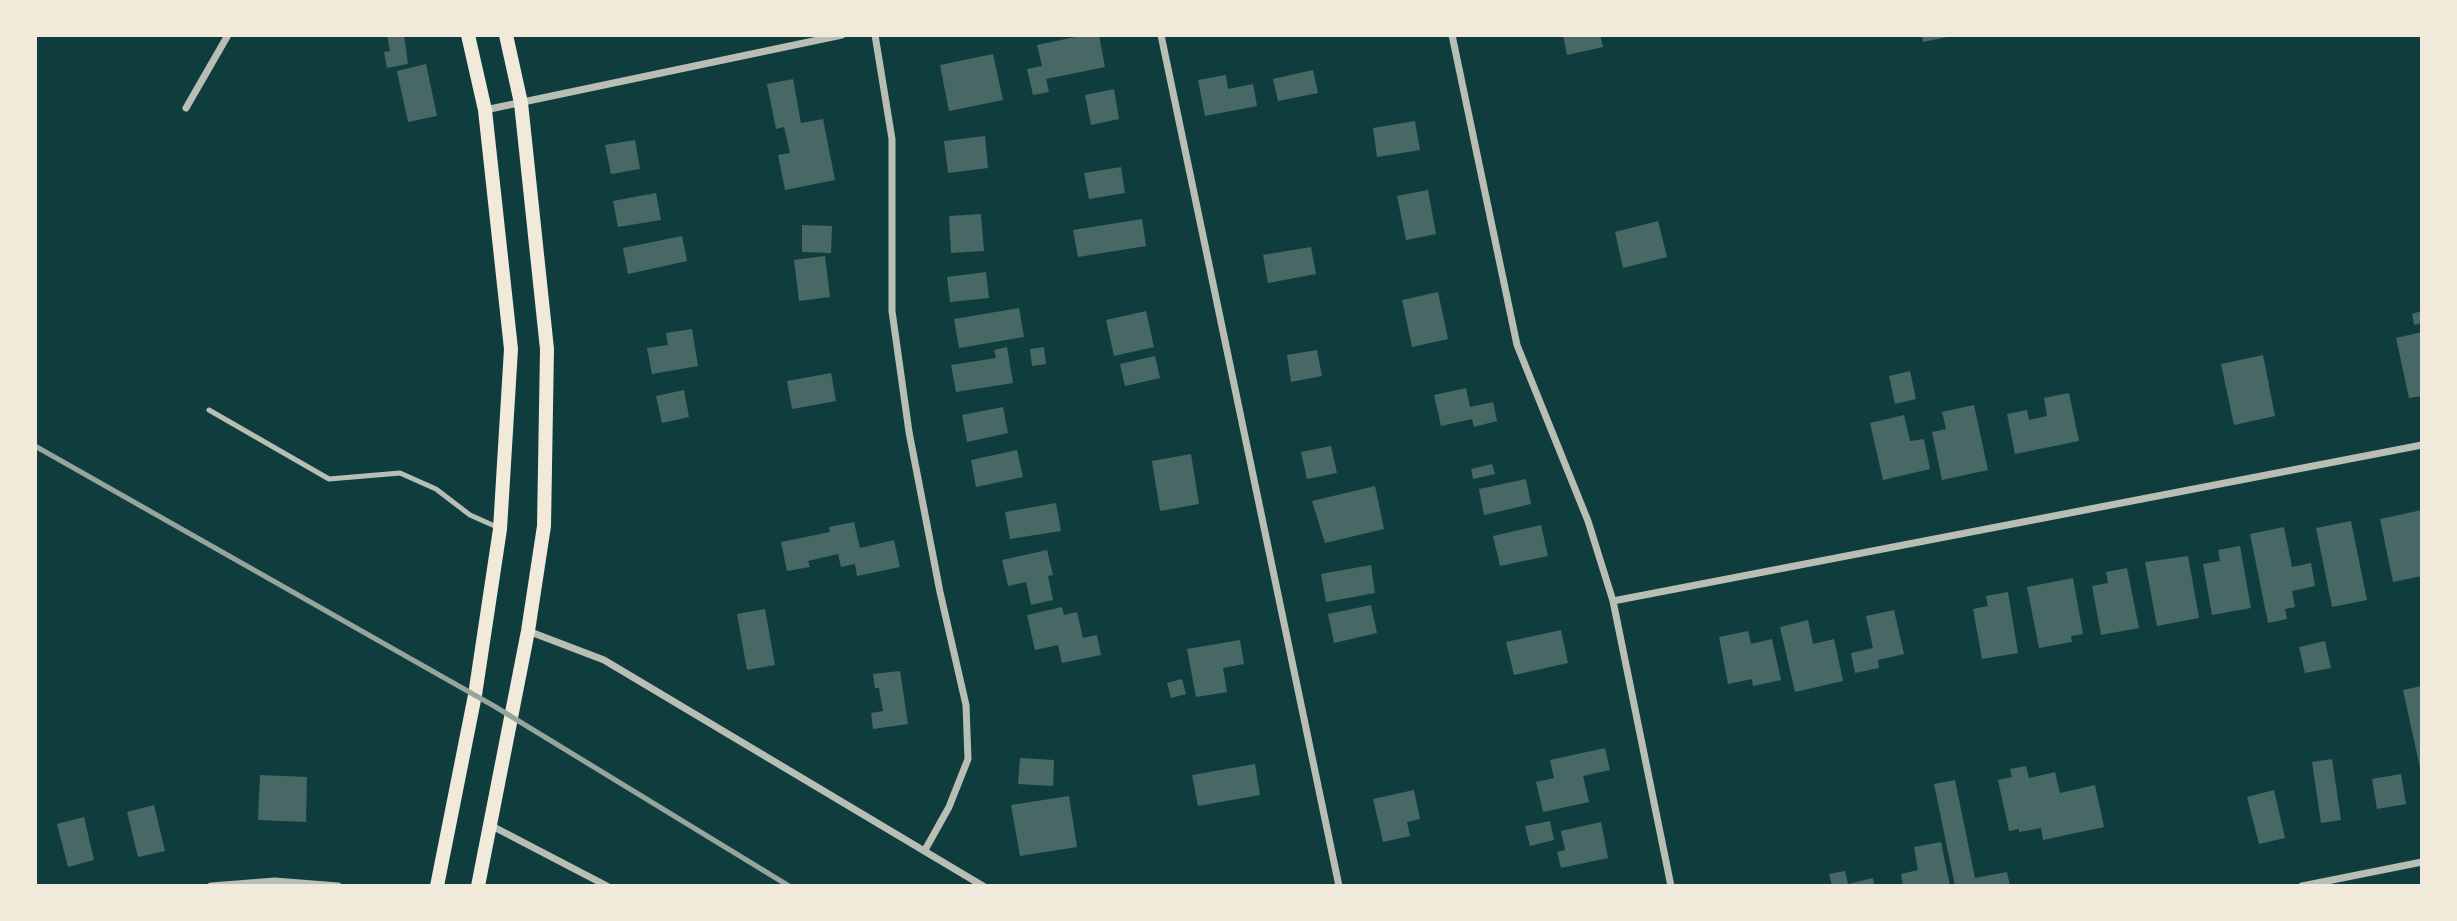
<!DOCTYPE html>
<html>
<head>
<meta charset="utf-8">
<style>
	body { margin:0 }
	#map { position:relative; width:2457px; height:921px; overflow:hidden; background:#0f3d3e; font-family:Montserrat,sans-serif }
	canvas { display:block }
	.frame { position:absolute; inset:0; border:37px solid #f1e9da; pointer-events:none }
</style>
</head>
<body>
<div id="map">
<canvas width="2457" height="921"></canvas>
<div class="frame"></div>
</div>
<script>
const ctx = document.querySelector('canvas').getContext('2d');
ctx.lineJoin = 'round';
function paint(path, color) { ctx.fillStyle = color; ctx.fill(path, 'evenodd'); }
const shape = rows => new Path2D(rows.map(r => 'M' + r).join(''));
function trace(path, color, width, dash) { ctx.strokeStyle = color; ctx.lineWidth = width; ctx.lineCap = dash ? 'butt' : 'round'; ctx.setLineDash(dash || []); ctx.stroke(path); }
const building = shape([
	[387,35,404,35,408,64,387,68,384,52,390,51],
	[1085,35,1099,35,1105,67,1046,79,1049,92,1033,95,1027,69,1042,66,1037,45],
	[1563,35,1600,35,1603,47,1567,55],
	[1922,35,1952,35,1952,36,1923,42],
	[993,54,1003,100,949,111,940,65],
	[426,64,437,116,408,122,397,71],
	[1313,70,1318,93,1278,101,1273,79],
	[1226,75,1228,89,1253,84,1257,106,1205,116,1198,80],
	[793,79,801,123,823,119,835,180,785,190,778,155,790,153,784,127,776,129,767,84],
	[1114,89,1119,119,1091,125,1085,95],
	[1415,121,1420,150,1377,157,1373,128],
	[985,136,988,168,948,173,944,141],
	[635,140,640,169,611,174,605,145],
	[1121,167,1125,193,1089,199,1084,173],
	[1428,190,1436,234,1406,240,1397,196],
	[656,193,661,220,618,227,613,201],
	[981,214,984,251,951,253,949,216],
	[1142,219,1146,246,1078,257,1073,230],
	[1658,221,1667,257,1623,268,1615,232],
	[802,225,832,226,831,253,802,252],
	[682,236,687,261,628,274,623,248],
	[1311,247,1316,274,1268,283,1263,255],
	[825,256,830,297,799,301,794,260],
	[986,272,989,298,950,302,947,277],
	[1438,292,1448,339,1412,347,1402,300],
	[1019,308,1024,337,959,348,954,319],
	[1146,311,1154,347,1114,356,1106,320],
	[2422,311,2422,323,2414,325,2412,314],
	[692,329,698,366,652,374,647,348,668,345,666,333],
	[2422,332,2422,396,2409,398,2396,338],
	[1007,347,1013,383,956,392,951,365,996,358,994,350],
	[1044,347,1046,364,1032,366,1030,349],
	[1317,350,1322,376,1291,382,1287,355],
	[2263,355,2275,416,2234,425,2221,364],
	[1155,356,1160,378,1125,386,1120,364],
	[1910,371,1916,399,1895,404,1889,376],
	[831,373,836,401,792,409,787,381],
	[1466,388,1470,407,1493,402,1497,421,1474,427,1472,419,1441,426,1434,395],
	[684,390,689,417,662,423,656,396],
	[2069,393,2079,441,2015,454,2007,414,2027,410,2029,420,2047,416,2044,398],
	[1974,405,1988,470,1942,480,1932,432,1946,429,1942,412],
	[1003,407,1008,433,967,442,962,415],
	[1904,415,1910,441,1924,439,1930,469,1883,480,1870,423],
	[1331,446,1337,473,1307,479,1301,452],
	[1017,450,1023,477,976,487,971,460],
	[1191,454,1199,504,1160,511,1152,461],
	[1492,464,1495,474,1473,479,1471,469],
	[1526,479,1531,504,1484,515,1479,489],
	[1375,486,1384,529,1325,543,1312,501],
	[1056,503,1061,531,1010,539,1005,512],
	[2422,510,2422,576,2393,582,2380,519],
	[2351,521,2367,600,2332,607,2316,528],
	[854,522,860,548,894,540,900,567,857,576,855,564,841,567,838,554,808,561,810,567,787,571,781,542,830,532,829,527],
	[1541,525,1548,556,1500,566,1493,536],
	[2284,527,2292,567,2311,563,2315,586,2292,591,2295,607,2285,609,2287,619,2268,623,2250,534],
	[2240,546,2251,608,2212,615,2203,564,2220,561,2218,550],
	[1047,550,1053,575,1048,576,1053,600,1031,605,1026,582,1008,586,1002,560],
	[2188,556,2199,618,2157,626,2145,562],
	[1371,565,1375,593,1326,602,1321,574],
	[2127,568,2139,628,2101,635,2092,586,2108,583,2106,572],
	[2073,578,2083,634,2071,636,2072,642,2039,648,2027,587],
	[2008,592,2018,653,1982,659,1973,609,1988,606,1986,596],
	[1371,605,1377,633,1334,643,1328,614],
	[1062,607,1064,615,1077,612,1083,638,1097,635,1101,655,1062,663,1058,645,1035,650,1027,615],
	[765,609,775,665,747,670,737,614],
	[1894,610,1904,654,1878,660,1879,668,1855,673,1851,653,1873,648,1866,616],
	[1808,620,1813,644,1834,639,1843,681,1795,692,1780,627],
	[1561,630,1568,663,1514,675,1506,642],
	[1748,631,1751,644,1772,639,1781,680,1753,686,1752,679,1728,684,1719,637],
	[1240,640,1244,664,1223,668,1227,692,1196,697,1187,649],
	[2325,641,2331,668,2305,673,2299,647],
	[900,671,908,724,873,729,871,713,883,711,879,688,875,688,873,674],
	[1182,679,1186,694,1171,698,1167,683],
	[2422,686,2422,772,2421,772,2403,690],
	[1605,748,1610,770,1583,776,1589,802,1543,812,1536,782,1554,778,1550,760],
	[1020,758,1054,760,1053,786,1018,784],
	[2332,759,2341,820,2321,823,2312,762],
	[1255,764,1260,795,1198,806,1192,775],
	[2026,766,2029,778,2055,772,2060,793,2095,785,2104,827,2043,840,2041,828,2019,832,2019,829,2009,831,1998,780,2012,777,2010,769],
	[2401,774,2406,804,2377,809,2372,779],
	[260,775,307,777,306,822,258,820],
	[1955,780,1975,878,2007,872,2010,886,1955,886,1934,784],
	[1414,790,1420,819,1407,822,1410,836,1383,842,1373,799],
	[2274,790,2285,838,2259,844,2247,797],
	[1069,796,1077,847,1020,856,1011,805],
	[154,805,165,851,138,857,127,812],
	[84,817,94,860,68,867,57,824],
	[1550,821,1554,840,1530,846,1525,826],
	[1601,822,1608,858,1561,868,1557,852,1565,850,1561,831],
	[1941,842,1950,886,1903,886,1901,874,1918,870,1914,847],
	[1845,871,1848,884,1873,878,1874,886,1832,886,1829,874]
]);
const service = shape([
	[209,410,329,479,400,473,436,489,470,515,497,527]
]);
const minor = shape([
	[875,35,892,139,892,311,909,432,940,592,966,705,968,759,949,807,925,850],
	[1161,35,1339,886],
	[1452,35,1517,345,1588,521,1613,601,1671,886],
	[186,108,228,35],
	[485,110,842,35],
	[1613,601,2422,445],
	[528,631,604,660,983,886],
	[490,825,607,886],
	[211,886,275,881,338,886],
	[2302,886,2422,862]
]);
const secondary = shape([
	[437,886,475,695,500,529,511,349,485,110,468,35],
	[478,886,528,631,544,526,547,349,521,103,506,35]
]);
const rail = shape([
	[35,446,494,706,789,886]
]);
paint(building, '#486865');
trace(service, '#b8beb3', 5);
trace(minor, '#b8beb3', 7);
trace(secondary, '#f1e9da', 14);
trace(rail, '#97a49c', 5);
</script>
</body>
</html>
